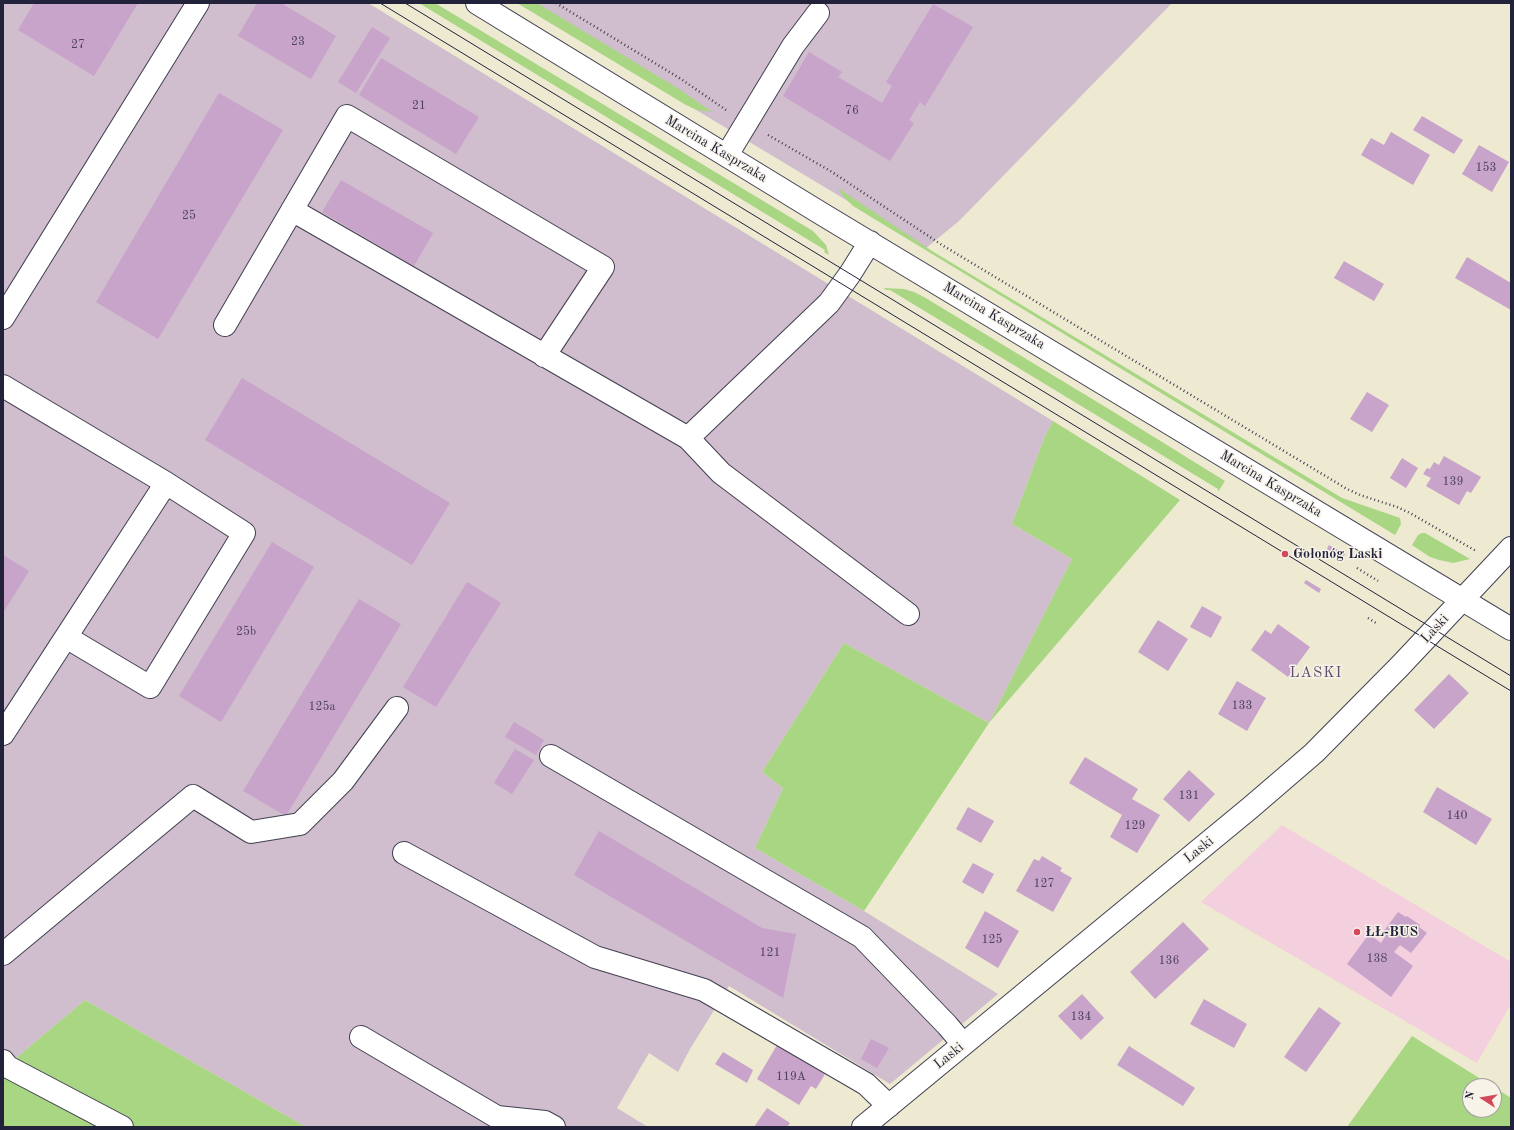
<!DOCTYPE html>
<html>
<head>
<meta charset="utf-8">
<style>
	body { margin:0 }
	#map { position:relative; width:1514px; height:1130px; overflow:hidden; background:#eee9d1; font-family:"Old Standard TT",serif }
	canvas { display:block }
	.frame { position:absolute; inset:0; border:4px solid #22223b; pointer-events:none }
	.north { position:absolute; left:1462px; top:1078px; width:40px; height:40px; box-sizing:border-box; background:#f7f3e8; border:1px solid #a29fa3; border-radius:50%; rotate:282deg; font-size:11px; font-weight:700; line-height:16px; text-align:center; color:#22223b }
	.north::after { content:''; display:block; margin:auto; width:14px; height:18px; background:#d1495b; clip-path:polygon(50% 0,100% 100%,50% 72%,0 100%) }
</style>
</head>
<body>
<div id="map">
<canvas width="1514" height="1130"></canvas>
<div class="frame"></div>
<div class="north">N</div>
</div>
<script>
const ctx = document.querySelector('canvas').getContext('2d');
ctx.lineJoin = 'round';
function paint(path, color) { ctx.fillStyle = color; ctx.fill(path, 'evenodd'); }
const shape = rows => new Path2D(rows.map(r => 'M' + r).join(''));
function trace(path, color, width, dash) { ctx.strokeStyle = color; ctx.lineWidth = width; ctx.lineCap = dash ? 'butt' : 'round'; ctx.setLineDash(dash || []); ctx.stroke(path); }
function label(font, color, halo, rows, align = 'center') {
  ctx.font = font + ' "Old Standard TT",serif'; ctx.lineWidth = 3; ctx.setLineDash([]); ctx.textBaseline = 'middle'; ctx.strokeStyle = halo; ctx.fillStyle = color; for (const [text, x, y, turn = 0] of rows) {
    ctx.save(); ctx.translate(x, y); ctx.rotate((+turn || 0) * Math.PI / 180); ctx.textAlign = isNaN(turn) ? turn : align; if (halo) ctx.strokeText(text, 0, 0); ctx.fillText(text, 0, 0); ctx.restore();
  }
}
const built = shape([
	[1282,825,1511,962,1511,1004,1477,1063,1201,902]
]);
const industrial = shape([
	[3,3,368,3,1053,421,1045,436,1012,524,1072,559,989,723,844,643,762,772,783,788,755,848,864,911,998,994,890,1084,729,986,690,1049,678,1072,649,1053,617,1108,648,1127,306,1127,85,1000,3,1069],
	[518,3,1172,3,959,221,926,248]
]);
const green = shape([
	[419,3,435,3,813,231,826,245,829,255,824,252,825,250],
	[517,3,537,3,679,89,712,112,697,110,686,105],
	[838,188,932,251,1342,498,1400,518,1401,524,1395,535,853,206,842,195],
	[884,288,904,289,914,292,924,297,1112,411,1225,481,1218,492,1218,489,890,290,886,290],
	[1053,421,1180,500,989,723,864,911,755,848,783,788,762,772,844,643,989,723,1072,559,1012,524,1045,436],
	[1422,533,1425,533,1470,559,1453,563,1439,560,1430,557,1412,545,1418,535],
	[85,1000,306,1127,3,1127,3,1069],
	[1412,1036,1492,1086,1470,1086,1470,1110,1494,1110,1494,1087,1511,1098,1511,1127,1347,1127]
]);
const building = shape([
	[34,3,138,3,94,76,18,30],
	[257,3,281,3,336,36,311,79,238,36],
	[933,4,973,27,925,106,920,102,909,120,914,123,890,161,783,96,809,52,842,72,838,77,882,103,892,86,886,82],
	[372,27,390,38,356,93,338,82],
	[381,58,479,117,456,154,359,95],
	[219,93,283,130,158,339,96,302],
	[1422,116,1463,140,1454,154,1413,130],
	[1391,132,1430,155,1413,185,1361,155,1371,138,1384,145],
	[1479,145,1509,162,1492,192,1462,174],
	[341,180,433,233,414,266,322,212],
	[1467,257,1511,283,1511,310,1455,278],
	[1344,261,1384,284,1374,301,1334,278],
	[242,378,450,503,412,565,205,440],
	[1367,392,1389,405,1372,432,1350,419],
	[1444,456,1481,477,1471,493,1467,491,1459,505,1426,486,1431,478,1423,474,1427,468,1430,469,1434,462,1439,465],
	[1402,458,1418,468,1406,488,1390,478],
	[272,542,314,567,221,722,179,696],
	[1329,545,1345,554,1343,558,1327,549],
	[3,555,29,571,3,613],
	[1306,580,1321,589,1319,593,1304,583],
	[467,582,501,603,436,707,403,687],
	[359,599,401,624,286,816,243,791],
	[1202,606,1222,617,1211,638,1190,627],
	[1158,620,1188,639,1168,671,1138,652],
	[1278,624,1310,647,1288,677,1251,650,1265,630,1271,634],
	[1449,674,1469,693,1434,729,1414,710],
	[1237,681,1266,698,1247,731,1218,714],
	[514,722,544,740,536,755,505,737],
	[515,749,534,760,512,794,494,783],
	[1085,757,1138,789,1132,799,1160,815,1137,853,1110,837,1122,815,1069,783],
	[1189,770,1215,794,1189,822,1163,799],
	[1437,787,1492,819,1476,845,1423,812],
	[968,807,994,821,981,843,956,829],
	[599,831,762,928,796,934,783,998,574,875],
	[1042,856,1062,868,1060,871,1072,878,1053,912,1016,891,1034,859,1039,861],
	[973,863,994,874,983,894,962,882],
	[985,911,1019,931,998,968,965,948],
	[1398,912,1406,917,1407,916,1420,925,1419,927,1427,933,1411,953,1400,945,1394,952,1413,966,1391,997,1347,964,1369,934,1381,943,1386,935,1383,932],
	[1183,922,1209,949,1155,999,1130,972],
	[1082,994,1104,1018,1081,1040,1058,1016],
	[1204,999,1247,1024,1234,1048,1190,1024],
	[1319,1007,1341,1023,1306,1072,1284,1057],
	[871,1039,889,1048,877,1068,861,1059],
	[777,1045,825,1074,816,1089,811,1086,799,1105,757,1079],
	[1129,1046,1195,1088,1183,1106,1117,1065],
	[723,1052,753,1070,747,1083,715,1064],
	[767,1108,790,1123,787,1127,754,1127]
]);
const path = shape([
	[556,3,681,79,726,110],
	[768,135,832,172,942,245,1347,489,1360,495,1397,507,1410,513,1476,551],
	[1357,568,1378,581],
	[1368,618,1376,623]
]);
const minor = shape([
	[477,3,822,214,1511,629],
	[727,155,793,46,818,13],
	[292,210,688,438,829,303,850,274,870,242],
	[3,318,198,3],
	[225,325,347,116,603,267,544,356],
	[3,386,166,483,3,734],
	[688,438,721,473,908,614],
	[66,637,150,687,244,533,166,483],
	[551,756,862,937,947,1025,963,1044],
	[404,853,595,957,704,990,866,1084,889,1106],
	[3,954,193,796,251,832,300,824,343,781,397,708],
	[361,1037,497,1117,545,1122,554,1127],
	[3,1061,8,1067,122,1127],
	[863,1127,1250,808,1314,753,1400,666,1511,548]
]);
const tram = shape([
	[380,3,1511,691],
	[405,3,1511,676]
]);
const markers = [
	[1285,554,4,"#d1495b"],
	[1357,932,4,"#d1495b"]
];
const numberNames = [
	["23",298,42],
	["27",78,45],
	["21",419,106],
	["76",852,111],
	["153",1486,168],
	["25",189,216],
	["139",1453,482],
	["25b",246,632],
	["133",1242,706],
	["125a",322,707],
	["131",1189,796],
	["140",1457,816],
	["129",1135,826],
	["127",1044,884],
	["125",992,940],
	["121",770,953],
	["138",1377,959],
	["136",1169,961],
	["134",1081,1017],
	["119A",791,1077]
];
const streetNames = [
	["Marcina Kasprzaka",716,149,31],
	["Marcina Kasprzaka",994,316,31],
	["Marcina Kasprzaka",1271,484,31],
	["Laski",1435,629,-47],
	["Laski",1199,850,-39],
	["Laski",949,1056,-39]
];
const poiNames = [
	["Gołonóg Laski",1293,554],
	["ŁŁ-BUS",1365,932]
];
const neighbourhoodNames = [
	["LASKI",1316,673]
];
paint(built, '#f4cfdd');
paint(industrial, '#d0bdcd');
paint(green, '#a9d683');
paint(building, '#c8a3ca');
trace(minor, '#414052', 24);
trace(path, '#414052', 2.5, [1, 3]);
trace(minor, '#fff', 22);
trace(tram, '#22223b', 1);
for (const [x, y, r, color] of markers) { const dot = new Path2D(); dot.arc(x, y, r, 0, 2 * Math.PI); ctx.fillStyle = color; ctx.fill(dot); trace(dot, '#f7f3e8', 1.5); }
label('12px', '#4c425f', null, numberNames);
label('14px', '#22223b', '#f7f3e8', streetNames);
label('bold 14px', '#22223b', '#f7f3e8', poiNames, 'left');
ctx.letterSpacing = '1px';
label('15px', '#5c4f6d', '#f7f3e8', neighbourhoodNames);
ctx.letterSpacing = '0px';
</script>
</body>
</html>
